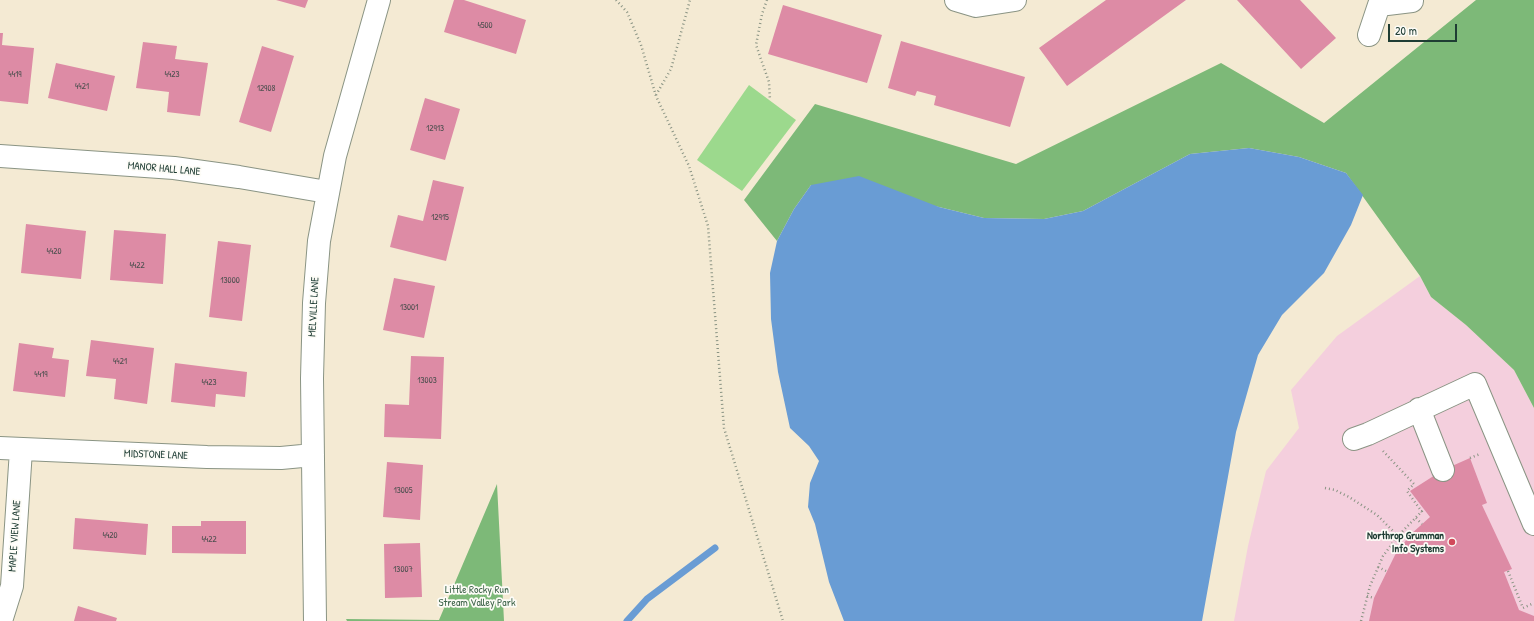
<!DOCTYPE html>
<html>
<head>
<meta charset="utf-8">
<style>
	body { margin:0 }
	#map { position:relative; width:1534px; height:621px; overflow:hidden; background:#f4ead3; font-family:"Patrick Hand",sans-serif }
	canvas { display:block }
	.scale { position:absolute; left:1388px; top:24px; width:69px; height:18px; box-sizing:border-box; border:2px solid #1f3d34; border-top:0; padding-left:5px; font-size:12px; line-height:14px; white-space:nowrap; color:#1f3d34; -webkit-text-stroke:3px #fdfcf7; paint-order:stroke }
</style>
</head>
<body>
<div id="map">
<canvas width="1534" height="621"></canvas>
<div class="scale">20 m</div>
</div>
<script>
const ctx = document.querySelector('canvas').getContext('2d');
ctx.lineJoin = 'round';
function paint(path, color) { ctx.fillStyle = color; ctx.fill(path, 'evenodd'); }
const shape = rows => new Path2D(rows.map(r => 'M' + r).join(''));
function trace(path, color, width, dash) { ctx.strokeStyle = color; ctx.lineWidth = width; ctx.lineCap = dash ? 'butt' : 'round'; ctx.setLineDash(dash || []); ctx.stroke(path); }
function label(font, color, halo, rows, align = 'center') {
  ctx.font = font + ' "Patrick Hand",sans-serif'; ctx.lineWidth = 3.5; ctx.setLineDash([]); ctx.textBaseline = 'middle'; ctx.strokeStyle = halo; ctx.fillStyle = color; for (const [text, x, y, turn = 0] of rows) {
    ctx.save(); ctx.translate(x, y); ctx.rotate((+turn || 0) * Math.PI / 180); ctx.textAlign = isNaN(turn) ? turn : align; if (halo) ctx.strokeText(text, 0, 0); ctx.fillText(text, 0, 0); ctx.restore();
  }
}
const built = shape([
	[1420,276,1431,297,1466,325,1514,370,1534,408,1534,621,1234,621,1248,546,1266,471,1299,428,1291,390,1337,336]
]);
const green = shape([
	[749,85,796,120,742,191,697,160]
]);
const forest = shape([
	[1476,0,1534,0,1534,408,1514,370,1466,325,1431,297,1420,276,1346,173,1299,157,1249,148,1190,154,1083,211,1044,219,984,218,939,207,811,185,794,209,777,241,744,200,815,104,1016,164,1221,63,1324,123],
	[497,484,504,621,347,621,346,619,439,620]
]);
const water = shape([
	[1249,148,1299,157,1346,173,1363,195,1351,225,1324,273,1282,315,1258,355,1236,432,1202,621,844,621,829,582,815,524,808,507,810,483,819,461,809,446,790,428,778,372,771,319,770,273,777,241,794,209,811,185,859,176,939,207,984,218,1044,219,1083,211,1190,154]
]);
const stream = shape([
	[627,621,647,599,715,548]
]);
const building = shape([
	[276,0,308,0,305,8],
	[454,0,464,0,526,20,516,54,444,32],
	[1106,0,1186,0,1067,86,1039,48],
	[1237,0,1300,0,1336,38,1301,69],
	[783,5,882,35,867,83,768,54],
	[0,33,3,33,2,45,34,48,28,104,0,101],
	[901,41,1025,77,1010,127,934,105,936,96,917,91,915,96,888,88],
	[143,42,177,46,175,59,208,63,200,116,167,112,169,92,136,88],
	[262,46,294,56,271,132,239,122],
	[56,63,115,76,107,111,48,98],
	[425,98,460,109,445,160,410,150],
	[433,180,464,187,446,261,390,247,398,215,423,221],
	[26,224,86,231,81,279,21,273],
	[114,230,166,234,163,284,110,280],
	[218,241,251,245,242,321,209,317],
	[394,278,435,286,424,338,383,330],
	[91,340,154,348,147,404,114,399,116,379,86,376],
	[19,343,54,348,52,358,69,360,65,397,13,391],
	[411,356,444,357,441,439,384,437,385,404,409,405],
	[175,363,247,372,245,397,216,394,215,407,171,402],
	[1470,458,1487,503,1482,505,1512,569,1504,572,1519,610,1534,616,1534,621,1369,621,1374,598,1395,555,1410,535,1430,517,1410,491,1443,470],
	[387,462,423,465,420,520,383,517],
	[75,518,148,524,146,555,73,549],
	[201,521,246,521,246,554,172,553,172,526,201,526],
	[420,543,422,597,385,598,384,544],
	[78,606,117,618,116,621,74,621]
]);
const path = shape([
	[616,0,627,12,641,45,656,96,689,166,708,226,724,428,783,621],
	[767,0,762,14,756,45,769,82,770,100],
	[656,95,671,69,690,0],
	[1383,451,1414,484,1407,491,1422,512],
	[1470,458,1480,454],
	[1325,488,1335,490,1349,497,1377,515,1398,536],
	[1416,518,1422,524],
	[1393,544,1399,549],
	[1378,567,1386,571],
	[1508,571,1523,608,1534,603],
	[1367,596,1374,598],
	[1361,621,1370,586,1383,556,1398,536,1424,509]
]);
const minor = shape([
	[956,0,976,6,1015,0],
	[1379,5,1412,1],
	[1369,35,1379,5],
	[0,156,174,168,239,177,327,192],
	[1419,409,1443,470],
	[1354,439,1368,434,1475,384,1534,524],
	[0,448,207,457,281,458,313,455],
	[1,621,12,586,21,450],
	[315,621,312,378,314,303,319,241,335,156,379,0]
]);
const markers = [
	[1452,542,4,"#d1495b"]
];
const numberNames = [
	["4500",485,26],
	["4419",15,75],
	["4423",172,75],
	["4421",82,87],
	["12908",266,89],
	["12913",435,129],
	["12915",440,218],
	["4420",54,252],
	["4422",137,266],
	["13000",230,281],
	["13001",409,308],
	["4421",120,362],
	["4419",41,375],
	["13003",427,381],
	["4423",209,383],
	["13005",403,491],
	["4420",110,536],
	["4422",209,540],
	["13007",403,570]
];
const streetNames = [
	["MANOR HALL LANE",164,169,5],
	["MELVILLE LANE",314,307,-87],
	["MIDSTONE LANE",156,455,2],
	["MAPLE VIEW LANE",15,536,-86]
];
const poiNames = [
	["Northrop Grumman",1444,536],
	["Info Systems",1444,549]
];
const parkNames = [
	["Little Rocky Run",477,590],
	["Stream Valley Park",477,603]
];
paint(built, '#f4cfdd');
paint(green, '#9cd98d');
paint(forest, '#7db978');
paint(water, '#699cd4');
trace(stream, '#699cd4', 7);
paint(building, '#dd8ba5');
trace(minor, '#8a9484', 24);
trace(path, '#8a9484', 2.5, [1, 3]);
trace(minor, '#fff', 22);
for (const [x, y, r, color] of markers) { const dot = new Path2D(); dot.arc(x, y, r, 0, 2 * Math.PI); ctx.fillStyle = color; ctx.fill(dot); trace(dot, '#fdfcf7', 1.5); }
label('9px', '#4e5050', null, numberNames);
label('11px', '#1f3d34', '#fdfcf7', streetNames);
label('bold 11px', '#1f3d34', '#fdfcf7', poiNames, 'right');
label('11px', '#3e644a', '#fdfcf7', parkNames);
</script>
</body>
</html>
